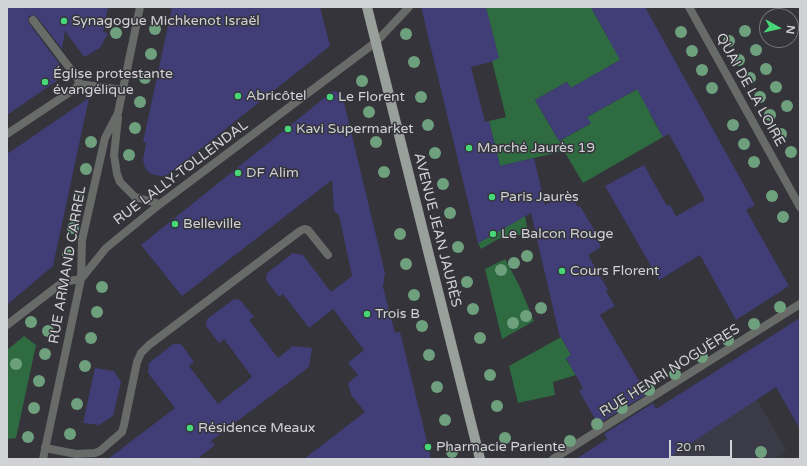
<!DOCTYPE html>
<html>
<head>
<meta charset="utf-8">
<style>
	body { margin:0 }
	#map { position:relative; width:807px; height:466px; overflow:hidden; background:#34343a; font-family:"Varela Round",sans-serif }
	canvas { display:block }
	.frame { position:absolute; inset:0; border:8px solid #d1d2d6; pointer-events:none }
	.north { position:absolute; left:759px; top:8px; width:40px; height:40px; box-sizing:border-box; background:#34343a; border:1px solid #737378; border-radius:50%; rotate:98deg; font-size:11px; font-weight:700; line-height:16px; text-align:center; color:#d1d2d6 }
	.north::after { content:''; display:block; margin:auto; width:14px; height:18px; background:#47d779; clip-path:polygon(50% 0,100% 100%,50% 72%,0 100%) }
	.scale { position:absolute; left:669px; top:440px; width:63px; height:18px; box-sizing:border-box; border:2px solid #d1d2d6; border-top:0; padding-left:5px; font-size:12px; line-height:14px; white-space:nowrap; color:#d1d2d6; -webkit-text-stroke:3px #34343a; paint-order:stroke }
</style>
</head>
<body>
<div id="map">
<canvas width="807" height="466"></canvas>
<div class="frame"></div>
<div class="north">N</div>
<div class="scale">20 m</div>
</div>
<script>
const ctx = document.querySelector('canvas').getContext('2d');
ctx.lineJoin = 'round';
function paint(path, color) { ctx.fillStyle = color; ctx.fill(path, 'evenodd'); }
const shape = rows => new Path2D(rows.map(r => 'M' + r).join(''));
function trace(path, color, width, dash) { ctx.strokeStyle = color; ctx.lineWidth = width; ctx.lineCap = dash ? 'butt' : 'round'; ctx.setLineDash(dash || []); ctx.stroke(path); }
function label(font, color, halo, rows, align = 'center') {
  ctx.font = font + ' "Varela Round",sans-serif'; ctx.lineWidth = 3; ctx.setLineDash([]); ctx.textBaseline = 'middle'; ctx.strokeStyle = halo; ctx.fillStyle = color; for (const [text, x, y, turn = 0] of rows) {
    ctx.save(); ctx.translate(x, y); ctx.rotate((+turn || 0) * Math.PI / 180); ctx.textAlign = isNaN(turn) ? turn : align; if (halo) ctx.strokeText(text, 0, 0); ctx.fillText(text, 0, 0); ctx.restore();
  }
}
const built = shape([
	[754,347,769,373,749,386,786,450,775,459,621,459,609,439]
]);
const green = shape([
	[486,7,591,7,606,35,627,56,571,88,567,82,535,100,559,141,590,124,587,117,643,86,657,110,650,114,663,137,583,183,564,151,500,166,489,121,506,117,492,61],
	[525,216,528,233,498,239,481,249,478,243],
	[505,259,519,285,534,321,502,339,485,269],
	[24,336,36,345,16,438,7,439,7,350],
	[561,337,571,355,566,359,576,375,553,382,555,395,518,403,509,366]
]);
const building = shape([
	[7,7,108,7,103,32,108,33,100,48,84,57,65,31,62,49,37,17,33,15,29,16,28,20,29,23,60,65,58,80,7,115],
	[172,7,320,7,330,46,165,177,151,174,145,168,143,160,146,143,143,142],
	[421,7,486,7,499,58,491,62,471,67,485,122,489,121,500,166,534,158,545,205,568,191,578,207,580,206,595,231,593,232,601,247,588,255,608,290,606,291,615,306,600,315,647,394,598,424,579,391,583,388,566,358,571,355,559,334,531,213,478,243],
	[591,7,645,7,755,205,746,210,789,286,736,320,700,255,659,280,605,186,644,165,667,206,670,205,676,216,705,200,669,134,663,137,637,89,587,117,591,123,559,141,535,100,567,82,571,88,620,60],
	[333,91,342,94,385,273,383,287,395,333,400,332,430,453,430,459,304,459,365,412,351,395,348,383,358,375,348,363,364,350,333,309,309,328,283,294,279,297,266,280,267,273,293,253,303,255,331,292,352,276,339,215,334,211,332,180,182,296,141,245],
	[89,98,53,266,7,305,7,154],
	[234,299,240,300,254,317,249,320,278,358,293,346,312,348,309,367,211,441,215,445,197,459,108,459,175,408,148,373,149,363,173,344,181,344,194,362,189,366,218,404,252,377,224,339,219,343,206,326,207,319],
	[800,318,800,429,776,387,667,459,576,459,607,439,604,434,653,403,656,409],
	[95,368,114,371,121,382,113,416,99,425,83,423]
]);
const service = shape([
	[376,42,409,7],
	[45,448,76,454,95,453,100,451,122,432,124,425,137,362,141,353,149,345,300,231,304,229,308,230,328,255]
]);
const pedestrian = shape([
	[7,325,63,282,81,279],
	[553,459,800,304]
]);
const minor = shape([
	[689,7,800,207],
	[33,20,78,79,79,84],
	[118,118,114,155,117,174,120,182,135,197,160,204],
	[7,134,76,88,79,84,123,90],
	[81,279,106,248,160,204,376,42],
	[43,459,81,279,82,240,105,138,118,113,140,7]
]);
const primary = shape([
	[367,7,480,459]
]);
const trees = [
	[155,29],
	[745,31],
	[681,32],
	[116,33],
	[406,34],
	[729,41],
	[756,50],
	[692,51],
	[151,54],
	[739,60],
	[414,62],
	[766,69],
	[702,70],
	[145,78],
	[750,78],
	[362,81],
	[776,87],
	[712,88],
	[421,97],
	[760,97],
	[140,102],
	[787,106],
	[369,112],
	[770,115],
	[428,125],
	[733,125],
	[135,128],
	[781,134],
	[91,142],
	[376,142],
	[744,144],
	[791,152],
	[435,153],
	[129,155],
	[754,162],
	[86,169],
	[384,172],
	[443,184],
	[772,196],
	[79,198],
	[450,213],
	[783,217],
	[73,228],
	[400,234],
	[458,247],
	[68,255],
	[527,256],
	[514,263],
	[406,264],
	[501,270],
	[467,282],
	[102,287],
	[414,295],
	[780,307],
	[541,308],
	[473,309],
	[97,312],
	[526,316],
	[31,322],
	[513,323],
	[754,324],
	[422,326],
	[48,331],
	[91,338],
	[480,338],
	[728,340],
	[45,354],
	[429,355],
	[702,357],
	[16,364],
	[85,366],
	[675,374],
	[490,375],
	[39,381],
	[437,387],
	[649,390],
	[77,404],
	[497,406],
	[34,408],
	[622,408],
	[445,420],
	[597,424],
	[70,434],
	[28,437],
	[505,438],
	[570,441],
	[452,452],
	[761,452]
];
const markers = [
	[64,21,4,"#47d779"],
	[45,82,4,"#47d779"],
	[238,96,4,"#47d779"],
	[330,97,4,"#47d779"],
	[288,129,4,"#47d779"],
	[469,148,4,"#47d779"],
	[238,173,4,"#47d779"],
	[492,197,4,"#47d779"],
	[175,224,4,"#47d779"],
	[493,234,4,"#47d779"],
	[562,271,4,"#47d779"],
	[367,314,4,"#47d779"],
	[190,428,4,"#47d779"],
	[428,447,4,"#47d779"]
];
const poiNames = [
	["Synagogue Michkenot Israël",72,21],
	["Église protestante",53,74],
	["évangélique",53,90],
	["Abricôtel",246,96],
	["Le Florent",338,97],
	["Kavi Supermarket",296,129],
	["Marché Jaurès 19",477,148],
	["DF Alim",246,173],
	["Paris Jaurès",500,197],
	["Belleville",183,224],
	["Le Balcon Rouge",501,234],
	["Cours Florent",570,271],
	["Trois B",375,314],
	["Résidence Meaux",198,428],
	["Pharmacie Pariente",436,447]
];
const streetNames = [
	["QUAI DE LA LOIRE",750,90,61],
	["RUE LALLY-TOLLENDAL",181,173,-37],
	["AVENUE JEAN JAURÈS",437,230,76],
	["RUE ARMAND CARREL",68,265,-80],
	["RUE HENRI NOGUÈRES",670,371,-32]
];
paint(built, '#3b3b47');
paint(green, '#2e6b40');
paint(building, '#403d77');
trace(service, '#686b68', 8);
trace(pedestrian, '#686b68', 8);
trace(minor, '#686b68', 8);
trace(primary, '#999f9a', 10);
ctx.fillStyle = '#6ea07e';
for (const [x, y] of trees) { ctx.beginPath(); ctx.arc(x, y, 6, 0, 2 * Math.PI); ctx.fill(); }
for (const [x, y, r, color] of markers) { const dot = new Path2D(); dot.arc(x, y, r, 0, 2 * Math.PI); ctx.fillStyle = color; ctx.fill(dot); trace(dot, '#34343a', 1.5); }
label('14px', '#d1d2d6', '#34343a', poiNames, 'left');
label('14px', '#d1d2d6', '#34343a', streetNames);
</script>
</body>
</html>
